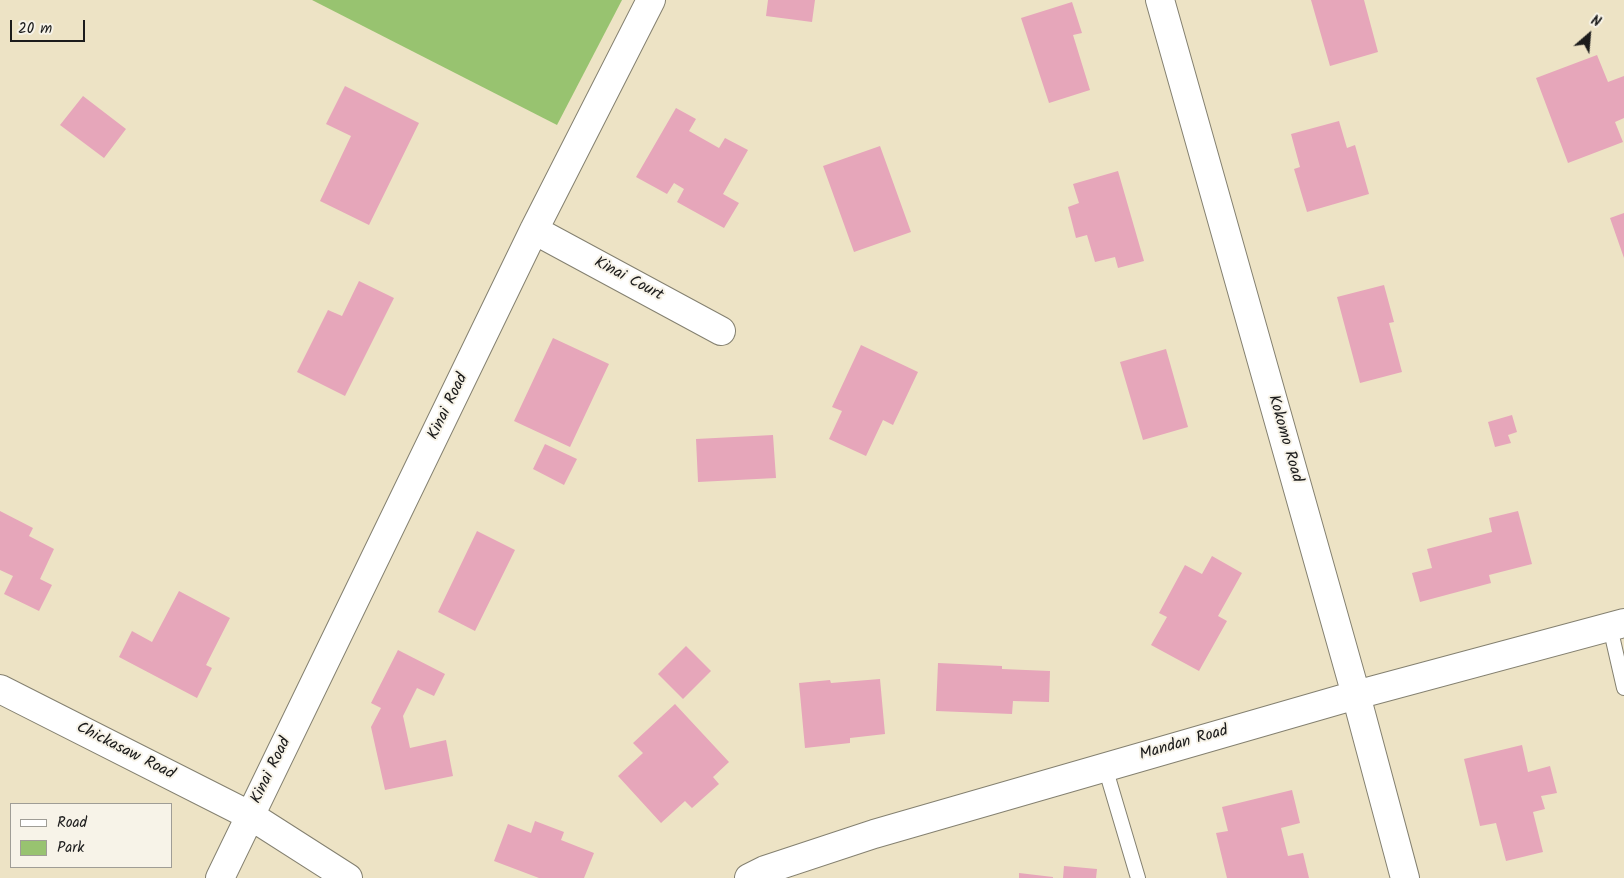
<!DOCTYPE html>
<html>
<head>
<meta charset="utf-8">
<style>
	body { margin:0 }
	#map { position:relative; width:1624px; height:878px; overflow:hidden; background:#ede3c5; font-family:Kalam,sans-serif }
	canvas { display:block }
	.legend { position:absolute; left:10px; top:803px; width:162px; height:65px; box-sizing:border-box; background:#f7f3e8; border:1px solid #9f9d96; margin:0; padding:6px 9px; list-style:none; font-size:15px; color:#1c1c1c }
	.legend li { display:flex; align-items:center; gap:10px; height:25px }
	.legend b { width:25px; border:1px solid #9f9d96 }
	.north { position:absolute; left:1564px; top:10px; width:50px; height:50px; -webkit-text-stroke:4px #f7f3e8; paint-order:stroke; rotate:27deg; font-size:14px; font-weight:700; line-height:20px; text-align:center; color:#1c1c1c }
	.north::after { content:''; display:block; margin:auto; width:18px; height:22px; background:#1c1c1c; clip-path:polygon(50% 0,100% 100%,50% 72%,0 100%) }
	.scale { position:absolute; left:10px; top:20px; width:75px; height:22px; box-sizing:border-box; border:2px solid #1c1c1c; border-top:0; padding-left:6px; font-size:15px; line-height:18px; white-space:nowrap; color:#1c1c1c; -webkit-text-stroke:4px #f7f3e8; paint-order:stroke }
</style>
</head>
<body>
<div id="map">
<canvas width="1624" height="878"></canvas>
<ul class="legend">
<li><b style="height:6px;background:#fff"></b>Road</li>
<li><b style="height:14px;background:#98c370"></b>Park</li>
</ul>
<div class="north">N</div>
<div class="scale">20 m</div>
</div>
<script>
const ctx = document.querySelector('canvas').getContext('2d');
ctx.lineJoin = 'round';
function paint(path, color) { ctx.fillStyle = color; ctx.fill(path, 'evenodd'); }
const shape = rows => new Path2D(rows.map(r => 'M' + r).join(''));
function trace(path, color, width, dash) { ctx.strokeStyle = color; ctx.lineWidth = width; ctx.lineCap = dash ? 'butt' : 'round'; ctx.setLineDash(dash || []); ctx.stroke(path); }
function label(font, color, halo, rows, align = 'center') {
  ctx.font = font + ' Kalam,sans-serif'; ctx.lineWidth = 4; ctx.setLineDash([]); ctx.textBaseline = 'middle'; ctx.strokeStyle = halo; ctx.fillStyle = color; for (const [text, x, y, turn = 0] of rows) {
    ctx.save(); ctx.translate(x, y); ctx.rotate((+turn || 0) * Math.PI / 180); ctx.textAlign = isNaN(turn) ? turn : align; if (halo) ctx.strokeText(text, 0, 0); ctx.fillText(text, 0, 0); ctx.restore();
  }
}
const green = shape([
	[312,0,622,0,557,125]
]);
const building = shape([
	[768,0,815,0,812,22,766,16],
	[1311,0,1364,0,1378,52,1330,66],
	[1072,2,1082,33,1073,35,1090,90,1049,103,1021,18],
	[1597,55,1608,82,1624,76,1624,118,1615,122,1623,142,1568,163,1536,78],
	[345,86,419,123,369,225,320,201,351,136,326,124],
	[83,96,126,129,104,158,60,125],
	[676,108,696,119,689,131,719,148,725,138,748,150,723,194,739,203,724,228,677,202,684,189,674,183,667,194,636,177],
	[1339,121,1347,148,1355,145,1369,194,1307,212,1294,169,1300,167,1291,134],
	[880,146,911,232,854,252,823,166],
	[1118,171,1144,261,1118,268,1115,257,1095,262,1087,235,1076,238,1068,207,1079,203,1073,184],
	[1624,213,1624,258,1610,218],
	[359,281,394,298,345,396,297,372,328,310,342,316],
	[1384,285,1394,322,1389,323,1402,372,1360,383,1337,297],
	[553,338,609,364,570,447,514,421],
	[861,345,918,372,893,425,883,420,866,456,829,439,842,411,832,407],
	[1166,349,1188,427,1143,440,1120,362],
	[1512,415,1517,432,1508,435,1511,443,1495,447,1488,422],
	[773,435,776,478,698,482,696,439],
	[545,444,577,459,564,485,533,469],
	[0,511,33,528,29,536,54,549,40,579,52,585,39,611,4,594,13,576,0,570],
	[1518,511,1532,564,1489,575,1491,583,1420,602,1412,573,1432,568,1427,549,1492,532,1489,518],
	[477,531,515,550,475,631,438,612],
	[1212,556,1242,573,1218,616,1227,621,1199,671,1151,645,1167,617,1159,613,1185,565,1202,574],
	[179,591,230,618,206,665,212,668,197,698,119,657,132,631,152,642],
	[686,646,711,671,683,699,658,674],
	[398,650,445,674,434,696,417,688,403,716,410,748,446,740,453,776,385,790,371,727,381,708,371,703],
	[938,663,1002,666,1002,669,1050,671,1049,702,1013,701,1012,714,936,711],
	[880,679,885,734,850,738,850,743,805,748,799,683,830,680,831,683],
	[675,704,729,762,713,777,719,784,692,808,685,801,661,823,618,776,643,753,633,743],
	[1522,745,1528,772,1550,766,1557,793,1541,796,1545,809,1533,812,1543,852,1506,861,1496,823,1480,826,1464,759],
	[1292,790,1300,823,1281,828,1288,856,1303,853,1309,878,1227,878,1216,833,1228,831,1222,807],
	[535,821,564,832,561,840,594,853,584,878,539,878,494,861,508,824,531,833],
	[1064,866,1097,869,1096,878,1063,878],
	[1019,873,1053,877,1053,878,1019,878]
]);
const service = shape([
	[1610,627,1624,688],
	[1105,767,1138,878]
]);
const minor = shape([
	[1160,0,1356,695,1405,878],
	[534,230,721,331],
	[0,689,251,816,348,878],
	[220,878,534,230,651,0],
	[749,878,765,870,874,834,1356,695,1624,623]
]);
const streetNames = [
	["Kinai Court",628,280,28],
	["Kinai Road",449,407,-64],
	["Kokomo Road",1284,439,74],
	["Mandan Road",1184,744,-16],
	["Chickasaw Road",125,752,27],
	["Kinai Road",272,771,-64]
];
paint(green, '#98c370');
paint(building, '#e6a6ba');
trace(service, '#848070', 16);
trace(minor, '#848070', 30);
trace(service, '#fff', 14);
trace(minor, '#fff', 28);
label('16px', '#1c1c1c', '#f7f3e8', streetNames);
</script>
</body>
</html>
